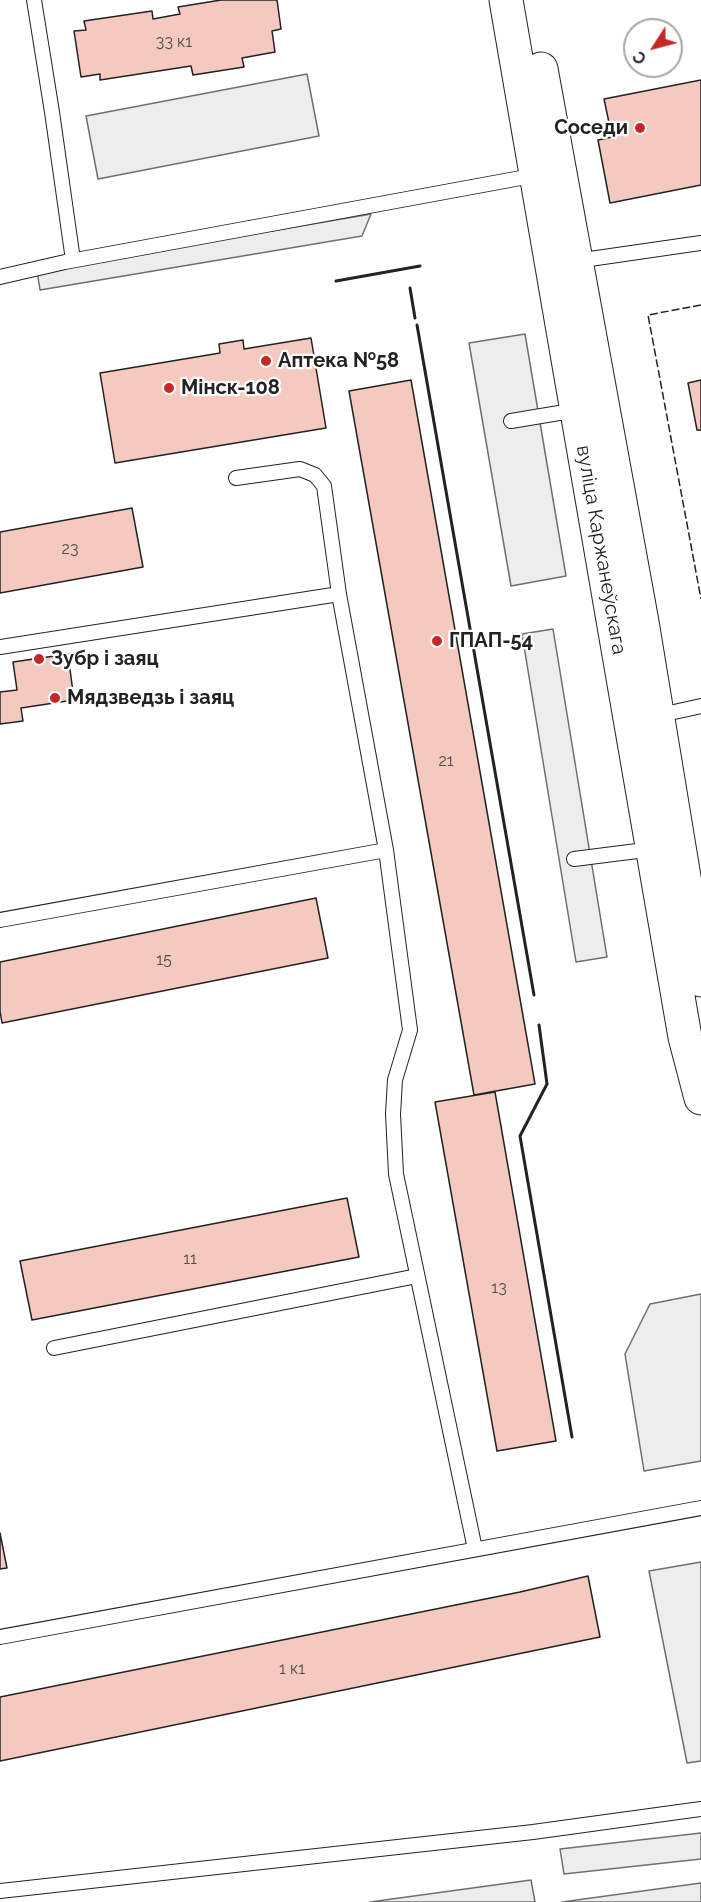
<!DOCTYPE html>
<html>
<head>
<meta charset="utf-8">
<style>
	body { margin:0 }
	#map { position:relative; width:701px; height:1902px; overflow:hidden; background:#fff; font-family:Raleway,sans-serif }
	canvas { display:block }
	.north { position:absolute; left:623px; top:18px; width:60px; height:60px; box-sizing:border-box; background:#fff; border:2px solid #a7a7a7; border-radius:50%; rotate:234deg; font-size:16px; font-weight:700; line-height:24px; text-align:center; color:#222 }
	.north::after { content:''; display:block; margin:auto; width:21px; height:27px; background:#c62828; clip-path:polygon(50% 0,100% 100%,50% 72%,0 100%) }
</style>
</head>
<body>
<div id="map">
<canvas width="701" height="1902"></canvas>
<div class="north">С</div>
</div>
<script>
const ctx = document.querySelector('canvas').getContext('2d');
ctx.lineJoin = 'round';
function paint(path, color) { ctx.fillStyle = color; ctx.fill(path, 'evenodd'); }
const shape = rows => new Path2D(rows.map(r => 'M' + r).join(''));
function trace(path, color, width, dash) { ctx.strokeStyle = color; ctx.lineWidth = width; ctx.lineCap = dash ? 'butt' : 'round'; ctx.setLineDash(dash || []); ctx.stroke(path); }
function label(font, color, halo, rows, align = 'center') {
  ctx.font = font + ' Raleway,sans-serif'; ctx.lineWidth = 4.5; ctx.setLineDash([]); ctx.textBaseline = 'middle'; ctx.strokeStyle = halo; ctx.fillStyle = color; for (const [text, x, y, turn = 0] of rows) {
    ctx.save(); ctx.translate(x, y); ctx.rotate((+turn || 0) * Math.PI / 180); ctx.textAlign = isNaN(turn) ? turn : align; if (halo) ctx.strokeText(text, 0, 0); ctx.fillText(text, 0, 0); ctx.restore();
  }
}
const parking = shape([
	[307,74,319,136,98,179,86,116,307,74],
	[371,214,362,236,40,290,37,271,371,214],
	[525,334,566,576,511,586,469,343,525,334],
	[553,629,607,957,576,962,522,634,553,629],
	[701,1294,701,1461,644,1471,625,1354,650,1304,701,1294],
	[701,1562,701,1761,687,1763,649,1571,701,1562],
	[701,1833,701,1859,564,1874,560,1849,701,1833],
	[531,1880,535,1902,370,1902,531,1880],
	[701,1883,701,1902,562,1902,701,1883]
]);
const building = shape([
	[221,0,277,0,281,29,272,31,275,52,242,58,244,67,193,75,191,66,100,80,100,74,81,77,74,31,86,30,84,21,152,11,153,19,180,14,178,7,221,0],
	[701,80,701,185,610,203,598,140,612,137,604,99,701,80],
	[311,338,326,428,115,463,100,373,220,353,219,344,243,340,244,349,311,338],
	[411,380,535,1084,474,1095,349,391,411,380],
	[701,380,701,430,697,430,688,383,701,380],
	[132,508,143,567,0,593,0,532,132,508],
	[68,654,74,700,21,708,23,721,0,724,0,692,17,690,13,662,68,654],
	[316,898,328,958,2,1023,0,1011,0,962,316,898],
	[495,1092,556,1441,497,1451,435,1102,495,1092],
	[347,1198,359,1257,32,1320,20,1261,347,1198],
	[0,1533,7,1568,0,1569,0,1533],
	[588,1576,600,1637,0,1761,0,1697,520,1592,588,1576]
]);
const lane = shape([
	[34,0,52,112,73,260],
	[576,261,701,243],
	[0,277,65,262,537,175],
	[511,421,577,410],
	[236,478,300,469,315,475,324,486,339,594,386,850,410,1030,395,1080,393,1114,396,1174,475,1549],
	[0,647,339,594],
	[656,716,701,706],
	[574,859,653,849],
	[0,920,386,850],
	[54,1348,417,1276],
	[0,1637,701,1508],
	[0,1891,533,1832,701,1809]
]);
const secondary = shape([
	[506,0,685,1037,701,1098],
	[541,69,642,622,701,980]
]);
const fence = shape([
	[701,305,648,315,701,599]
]);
const wall = shape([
	[336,281,420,266],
	[410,288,415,318],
	[417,325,534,995],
	[539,1025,547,1084,520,1136,572,1437]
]);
const markers = [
	[640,128,6,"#c62828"],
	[266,361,6,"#c62828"],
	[169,388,6,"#c62828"],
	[437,641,6,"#c62828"],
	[39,659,6,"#c62828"],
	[55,698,6,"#c62828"]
];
const numberNames = [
	["33 к1",174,42],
	["23",70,549],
	["21",446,761],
	["15",164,960],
	["11",190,1259],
	["13",499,1288],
	["1 к1",292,1669]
];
const poiNames = [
	["Соседи",628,128,"right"],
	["Аптека №58",278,361],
	["Мінск-108",181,388],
	["ГПАП-54",449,641],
	["Зубр і заяц",51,659],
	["Мядзведзь і заяц",67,698]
];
const streetNames = [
	["вуліца Каржанеўскага",601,550,80]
];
paint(parking, '#ededed');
trace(parking, '#6f6f6f', 1.5);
paint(building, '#f3c9c0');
trace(building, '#222', 1.5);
trace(lane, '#222', 16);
trace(secondary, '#222', 35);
trace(lane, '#fff', 14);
trace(secondary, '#fff', 33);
trace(fence, '#222', 1.5, [8, 3]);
trace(wall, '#222', 3);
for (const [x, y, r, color] of markers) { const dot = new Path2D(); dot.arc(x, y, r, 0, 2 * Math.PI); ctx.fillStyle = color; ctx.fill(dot); trace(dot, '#fff', 2); }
label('16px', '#564c4a', null, numberNames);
label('bold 20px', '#222', '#fff', poiNames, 'left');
label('20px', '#222', '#fff', streetNames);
</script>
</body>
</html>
